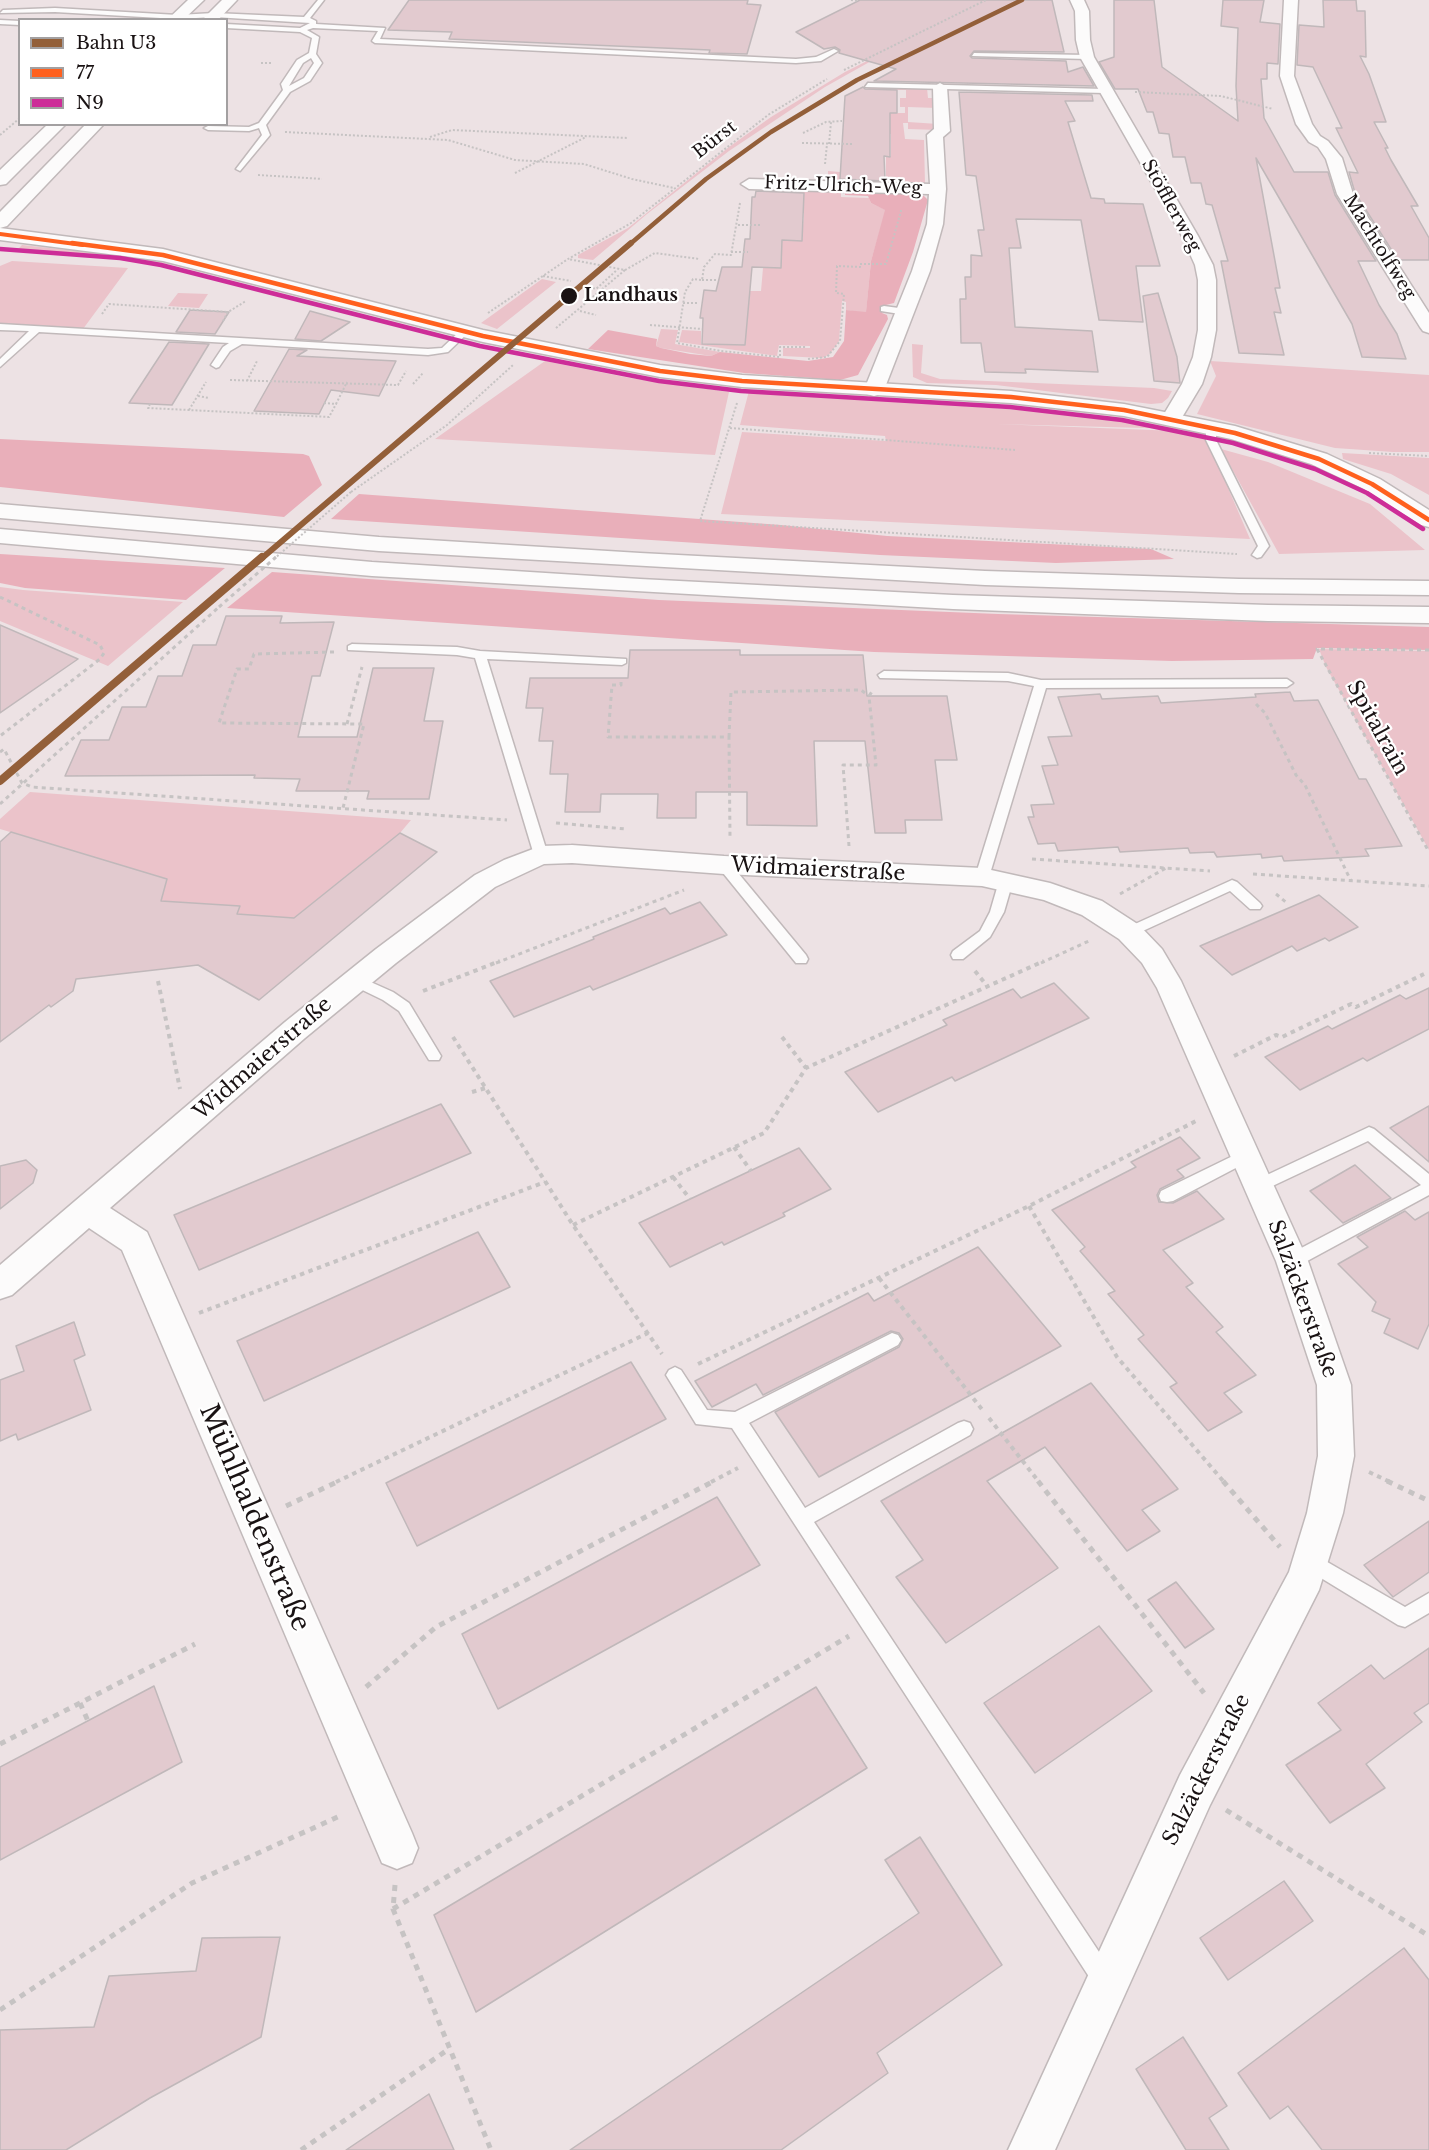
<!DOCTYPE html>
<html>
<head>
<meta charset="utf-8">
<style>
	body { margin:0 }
	#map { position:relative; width:1429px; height:2150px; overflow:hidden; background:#ede2e4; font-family:"Libre Baskerville",serif }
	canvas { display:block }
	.legend { position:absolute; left:18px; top:18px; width:210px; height:108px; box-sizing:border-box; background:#fff; border:2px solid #a3a0a1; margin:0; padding:8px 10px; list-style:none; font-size:18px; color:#191213 }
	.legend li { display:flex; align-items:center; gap:12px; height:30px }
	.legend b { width:30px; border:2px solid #a3a0a1 }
</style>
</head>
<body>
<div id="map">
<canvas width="1429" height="2150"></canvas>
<ul class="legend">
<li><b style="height:8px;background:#935f39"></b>Bahn U3</li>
<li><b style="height:8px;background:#ff601e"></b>77</li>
<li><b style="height:8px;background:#cd2d98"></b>N9</li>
</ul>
</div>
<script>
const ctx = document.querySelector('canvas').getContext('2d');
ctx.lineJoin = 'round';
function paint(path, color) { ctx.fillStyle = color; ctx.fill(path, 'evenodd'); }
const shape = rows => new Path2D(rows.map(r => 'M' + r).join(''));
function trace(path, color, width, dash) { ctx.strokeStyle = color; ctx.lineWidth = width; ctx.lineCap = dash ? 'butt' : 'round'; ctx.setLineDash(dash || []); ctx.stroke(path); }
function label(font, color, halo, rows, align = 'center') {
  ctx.font = font + ' "Libre Baskerville",serif'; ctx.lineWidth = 4.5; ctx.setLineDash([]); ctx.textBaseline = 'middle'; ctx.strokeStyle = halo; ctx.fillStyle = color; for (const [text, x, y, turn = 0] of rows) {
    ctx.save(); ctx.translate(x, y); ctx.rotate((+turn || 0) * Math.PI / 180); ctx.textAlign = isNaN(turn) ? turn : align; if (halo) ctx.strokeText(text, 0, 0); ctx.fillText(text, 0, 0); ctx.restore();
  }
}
const green = shape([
	[905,42,825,87,729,151,647,214,593,260,578,258,578,255,596,245,628,228,729,147,771,117,845,72],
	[872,86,927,88,928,98,936,98,937,108,908,107,908,122,938,124,938,130,908,129,908,123,903,123,905,139,924,140,925,185,828,182,828,171,840,172,840,181,886,182,886,156,891,156,891,134,882,134,883,113,905,113,905,107,900,107,900,98,906,98,906,90,865,90],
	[795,190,841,191,841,197,869,198,871,203,886,210,871,261,866,313,846,310,846,302,842,301,839,341,830,354,822,358,783,356,783,348,810,348,810,346,779,345,777,356,679,342,682,330,701,331,701,344,745,345,747,319,744,291,761,291,763,268,781,268,782,240,802,240,804,213,793,212],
	[22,245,123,256,183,266,121,258,16,251],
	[12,261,128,268,83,329,0,324,0,266],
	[542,279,556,282,497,329,481,323],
	[178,293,179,293,208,294,199,308,168,306],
	[661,329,678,330,675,344,720,352,711,356,661,348,656,346],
	[912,344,923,345,921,373,940,379,1154,388,1172,391,1168,398,1162,403,1151,404,996,385,927,383,913,377],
	[545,361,630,378,729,392,715,455,435,439],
	[1210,361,1429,375,1429,452,1393,452,1335,448,1197,414,1216,376],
	[749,391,1107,416,1181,429,996,424,1204,432,1250,539,721,514,742,432,886,441,885,436,740,425],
	[1221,449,1268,462,1370,504,1425,550,1279,554],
	[1342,453,1429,458,1429,495,1391,474,1343,459],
	[0,587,23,590,183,602,108,666,0,621],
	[1319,649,1429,651,1429,850,1326,667],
	[30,792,411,820,400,833,289,922,279,917,236,914,161,901,167,879,0,829,0,819]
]);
const forest = shape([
	[845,192,915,193,924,196,928,200,913,252,894,303,886,305,882,313,887,315,888,319,858,375,840,380,744,373,588,349,608,330,657,339,656,346,661,348,690,354,711,356,720,352,808,361,833,357,844,341,846,310,866,312,871,261,885,210,871,203,868,196,845,195],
	[0,439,303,454,309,456,322,485,284,517,0,487],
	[359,494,781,525,887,536,1151,549,1174,559,1056,563,880,555,331,519],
	[0,554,225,568,186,600,25,588,0,583],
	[272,572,659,600,998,614,1429,627,1429,650,1317,648,1313,659,1172,661,874,652,227,608]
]);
const building = shape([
	[409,0,748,0,747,4,761,5,747,54,709,53,710,50,449,39,452,32,388,30,409,0],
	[860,0,1052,0,1064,52,974,51,970,56,972,58,1066,61,1068,72,1083,67,1094,86,874,81,896,69,839,53,840,50,835,47,824,49,796,32,860,0],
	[1114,0,1154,0,1162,67,1238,121,1236,86,1238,28,1221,26,1223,0,1264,0,1260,22,1280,24,1278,64,1267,63,1267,79,1261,79,1264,118,1294,172,1328,172,1335,195,1376,261,1358,261,1379,305,1397,334,1406,359,1362,357,1352,324,1256,158,1280,288,1275,288,1281,313,1274,312,1284,355,1239,353,1221,261,1228,261,1212,205,1206,204,1201,183,1191,183,1185,157,1173,157,1169,134,1159,133,1153,112,1147,112,1138,89,1115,89,1099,62,1114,57,1114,0],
	[1323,0,1356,0,1357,11,1365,11,1366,57,1360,56,1369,74,1386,122,1374,122,1388,148,1385,148,1391,160,1418,206,1411,206,1429,238,1429,260,1398,260,1355,193,1349,172,1358,173,1336,128,1342,128,1313,67,1297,65,1299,25,1324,27,1323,0],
	[863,87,865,89,897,90,897,113,890,113,890,157,884,156,885,181,840,179,845,96,863,87],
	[959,92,1092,95,1093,101,1065,101,1075,121,1068,122,1091,198,1104,199,1105,203,1143,204,1160,266,1136,266,1143,322,1099,320,1081,220,1016,219,1021,248,1009,248,1015,327,1092,331,1098,372,1025,369,1026,373,985,372,981,343,961,343,960,299,966,299,965,277,971,277,971,255,982,256,978,230,984,230,976,176,966,175,959,92],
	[756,191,804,193,802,241,782,240,781,268,752,267,745,345,702,344,703,318,700,318,704,290,716,291,722,267,742,267,745,239,750,239,752,197,755,197,756,191],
	[1158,293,1177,357,1180,383,1154,381,1143,296,1158,293],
	[190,310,229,312,215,334,176,332,190,310],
	[310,311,350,322,321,341,295,339,310,311],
	[169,342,209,344,172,405,129,403,169,342],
	[289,349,307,350,297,356,396,361,379,396,331,390,319,414,254,411,289,349],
	[226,616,282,616,280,623,334,622,320,676,312,676,298,737,357,737,373,668,434,668,424,721,443,721,429,799,367,799,369,791,296,791,300,779,254,778,255,775,65,776,81,740,109,740,122,707,146,707,158,676,182,676,193,645,216,645,226,616],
	[0,625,78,659,0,713,0,625],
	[630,650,740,650,740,655,863,655,867,696,947,696,957,760,935,760,942,820,905,820,906,833,875,833,865,741,814,741,817,826,747,825,747,792,696,792,696,818,657,818,658,794,601,794,600,812,565,812,568,774,550,774,553,741,539,741,543,708,526,708,530,678,628,678,630,650],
	[1290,692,1294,701,1318,700,1359,779,1366,779,1402,846,1365,849,1369,856,1284,861,1282,856,1262,858,1261,854,1217,857,1214,852,1190,853,1188,848,1120,852,1118,847,1058,851,1055,843,1038,844,1028,817,1034,817,1031,805,1054,804,1042,766,1058,765,1048,737,1072,736,1058,697,1100,694,1102,699,1158,696,1161,703,1256,697,1255,694,1290,692],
	[11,832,167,879,161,901,240,906,237,914,294,918,400,833,437,852,259,1000,198,965,76,979,73,991,51,1007,49,1005,0,1042,0,842,11,832],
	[1319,895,1358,927,1329,941,1325,938,1297,951,1292,946,1232,975,1200,946,1319,895],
	[700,902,727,935,593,990,590,986,514,1017,490,981,594,939,593,937,665,908,670,914,700,902],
	[1054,983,1089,1018,955,1081,952,1077,878,1112,845,1072,947,1025,943,1020,1013,989,1021,998,1054,983],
	[1429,988,1429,1029,1367,1061,1363,1058,1300,1090,1265,1057,1328,1026,1332,1029,1400,995,1406,999,1429,988],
	[441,1104,471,1153,199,1270,174,1215,441,1104],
	[1429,1106,1429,1162,1390,1128,1429,1106],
	[1180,1137,1200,1158,1177,1170,1184,1177,1160,1189,1157,1195,1159,1202,1173,1203,1197,1191,1224,1219,1163,1250,1193,1283,1186,1287,1223,1327,1216,1332,1256,1375,1224,1393,1242,1412,1208,1431,1170,1387,1177,1383,1138,1339,1144,1335,1108,1294,1115,1291,1080,1251,1085,1247,1052,1210,1136,1167,1131,1162,1180,1137],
	[799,1148,831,1189,783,1213,785,1216,724,1245,722,1242,670,1267,639,1223,799,1148],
	[26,1160,37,1170,33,1183,0,1209,0,1166,26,1160],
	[1355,1165,1391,1198,1343,1223,1310,1191,1355,1165],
	[1405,1211,1415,1220,1429,1212,1429,1324,1418,1349,1384,1333,1390,1319,1372,1311,1376,1302,1338,1264,1368,1247,1357,1237,1405,1211],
	[478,1232,510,1287,264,1401,237,1341,478,1232],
	[978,1247,1061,1346,819,1477,775,1412,899,1347,903,1339,899,1333,891,1331,763,1395,756,1384,712,1407,695,1381,868,1293,874,1301,978,1247],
	[74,1322,85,1355,74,1360,91,1410,18,1440,16,1434,0,1441,0,1380,24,1371,16,1346,74,1322],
	[631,1362,666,1419,417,1546,386,1483,631,1362],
	[1091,1383,1178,1489,1142,1510,1160,1531,1127,1551,1045,1447,987,1481,1058,1568,946,1643,896,1577,923,1560,881,1501,1091,1383],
	[717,1497,760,1565,498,1709,462,1634,717,1497],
	[1429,1521,1429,1572,1393,1597,1364,1565,1429,1521],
	[1176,1582,1214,1629,1185,1648,1148,1600,1176,1582],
	[1099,1626,1152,1691,1035,1773,984,1703,1099,1626],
	[1429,1648,1429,1703,1414,1713,1422,1722,1366,1764,1385,1788,1330,1823,1286,1765,1341,1730,1318,1703,1371,1665,1384,1679,1429,1648],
	[154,1686,182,1762,0,1860,0,1767,154,1686],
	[816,1687,867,1768,476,2012,434,1915,816,1687],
	[920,1837,1002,1965,877,2053,888,2073,781,2150,570,2150,919,1913,885,1860,920,1837],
	[1284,1881,1313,1921,1228,1980,1200,1938,1284,1881],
	[280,1937,261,2037,150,2098,66,2150,0,2150,0,2030,94,2027,109,1976,196,1971,202,1938,280,1937],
	[1404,1948,1429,1980,1429,2150,1322,2150,1288,2106,1270,2119,1238,2073,1404,1948],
	[1183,2037,1227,2106,1209,2118,1229,2150,1186,2150,1136,2069,1183,2037],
	[429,2094,454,2150,346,2150,429,2094]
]);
const pathFar3 = shape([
	[851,0,858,1],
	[261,63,273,63],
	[844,70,986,0],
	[1135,92,1221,96,1273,109],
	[285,132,448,140,515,160,584,164,632,179,674,188],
	[803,133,826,122,842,121],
	[0,135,20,118],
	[430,137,452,130,628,138],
	[802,143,852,144],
	[829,144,831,122],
	[825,164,827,144],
	[515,173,586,137],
	[258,175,322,179],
	[740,203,731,255,715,254,704,267,702,280,693,279,685,292,677,343,721,351,780,357,780,347,807,347],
	[738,225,762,225],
	[731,252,748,252],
	[625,270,655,253,699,259],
	[543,276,571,281],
	[702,280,717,280],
	[593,288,596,289,618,269],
	[683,303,698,303],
	[580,311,596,315],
	[488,313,568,259,631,223,768,115,827,79],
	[102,314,109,304,228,312],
	[223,321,228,312,246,301],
	[650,325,702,329],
	[556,328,625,270,568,259],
	[808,359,827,357,840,341,844,294,836,293,837,266,860,267,860,264,886,264,901,211,899,211],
	[230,380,398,385,406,371],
	[247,381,257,361],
	[413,384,423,373],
	[198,396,209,398],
	[324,403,336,404,347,382],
	[737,403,700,521,1237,554],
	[150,404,148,408,329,417,336,404],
	[189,410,206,382],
	[730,428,1015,450],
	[1369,453,1429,456],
	[351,492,447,425,513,365]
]);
const pathFar2 = shape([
	[0,597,100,645,104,653,100,659,0,736],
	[1429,650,1317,649,1429,852],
	[334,652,254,654,249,669,237,669,219,723,364,724,343,808],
	[621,682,621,685,612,685,608,737,729,737,730,837],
	[1256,704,1265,713,1296,775,1305,785,1351,881],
	[347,724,362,667],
	[729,737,731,692,861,690,869,696],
	[0,752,4,749,22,783,32,787,507,820],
	[0,804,219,607],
	[556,823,626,829],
	[849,846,843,765,876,765,869,696,873,690],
	[1032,859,1210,871],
	[1253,874,1429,886],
	[1120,894,1166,868],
	[1276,894,1287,903],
	[496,963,684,890],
	[1041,963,1091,940]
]);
const pathFar1 = shape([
	[975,971,988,987],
	[158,981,180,1089],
	[423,991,500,961],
	[453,1037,573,1225,662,1354],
	[782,1037,806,1068],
	[1234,1056,1276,1035,1282,1037,1351,1004,1356,1007,1424,974],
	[472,1092,486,1088],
	[734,1147,751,1171],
	[673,1177,690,1199],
	[1029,1206,1117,1357,1224,1482],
	[573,1225,764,1133,806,1068,1044,961],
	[879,1278,984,1412],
	[199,1313,545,1182],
	[698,1364,1029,1206,1198,1120],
	[989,1418,1039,1482],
	[1369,1472,1390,1482],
	[336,1482,648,1333],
	[711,1482,738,1468]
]);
const path = shape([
	[1038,1481,1204,1693],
	[1223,1481,1280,1547],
	[1387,1481,1429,1501],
	[286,1506,339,1481],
	[366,1687,436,1627,714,1481],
	[80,1703,88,1721],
	[0,1744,195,1644],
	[1226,1810,1429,1936],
	[395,1885,393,1909,491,2150],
	[393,1909,849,1636],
	[0,2010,192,1883,342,1815],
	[301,2150,449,2049]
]);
const service = shape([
	[318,0,324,0,310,18,316,21,316,24,385,28,380,39,796,59,816,57,834,49,838,51,821,61,796,63,375,43,372,41,378,31,313,28,307,30,319,37,316,54,322,63,310,81,290,92,266,125,270,135,240,171,236,169,262,135,259,128,249,131,208,130,204,128,208,126,249,127,259,123,283,90,281,84,297,60,309,53,312,38,300,32,226,28,226,24,300,28,310,23,214,17,178,19,55,12,0,13,3,10,55,8,178,15,214,13,304,17,318,0],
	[311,58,314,63,304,78,289,86,303,63,311,58],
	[0,20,20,21,20,25,0,24,0,20],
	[974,53,1087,55,1091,57,1087,59,972,56,974,53],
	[868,83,1105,89,1109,91,1105,93,865,87,868,83],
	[884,306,906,309,911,312,906,315,881,311,881,307,884,306],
	[0,324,428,349,442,348,461,330,469,332,448,352,428,355,242,344,230,351,219,367,216,368,211,365,223,347,229,343,39,332,0,367,0,359,29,331,0,330,0,324],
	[1211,424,1216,427,1216,440,1269,546,1261,557,1257,558,1252,555,1258,546,1206,440,1206,427,1211,424],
	[352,644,457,647,480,651,626,659,626,663,622,665,487,659,548,855,546,858,536,858,534,855,475,658,457,655,348,650,348,646,352,644],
	[884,671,1008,673,1041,680,1287,679,1293,683,1287,687,1046,688,989,877,982,882,975,877,1034,686,1008,681,880,678,878,675,884,671],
	[724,861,729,862,806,955,808,959,806,963,796,963,719,868,717,865,724,861],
	[1006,876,1013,881,1004,912,990,937,963,959,953,959,951,955,953,951,980,931,990,912,999,881,1006,876],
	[1232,880,1237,882,1260,903,1262,906,1260,909,1250,909,1230,891,1134,935,1129,937,1122,932,1124,929,1232,880],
	[355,975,393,992,409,1003,441,1056,439,1060,429,1060,399,1011,383,1000,350,984,348,980,355,975],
	[1369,1127,1374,1129,1429,1174,1429,1195,1298,1266,1292,1268,1286,1266,1284,1261,1286,1256,1421,1185,1368,1141,1264,1190,1258,1192,1252,1190,1250,1186,1252,1182,1369,1127],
	[1245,1150,1251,1152,1253,1156,1251,1160,1173,1201,1167,1202,1161,1201,1159,1196,1161,1191,1245,1150],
	[892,1333,898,1335,901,1340,898,1345,749,1423,805,1508,958,1423,964,1421,970,1423,973,1429,970,1435,814,1522,1113,1973,1116,1981,1113,1989,1105,1992,1097,1989,732,1428,696,1424,666,1375,669,1370,675,1367,681,1370,707,1410,735,1412,892,1333],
	[1310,1552,1405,1607,1429,1593,1429,1613,1405,1627,1398,1625,1303,1567,1301,1561,1303,1555,1310,1552]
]);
const minor = shape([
	[1070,0,1084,0,1089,11,1090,40,1094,57,1198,236,1213,265,1216,280,1216,330,1211,357,1202,384,1181,419,1178,423,1171,425,1164,423,1161,419,1182,384,1193,357,1198,330,1198,280,1195,265,1182,236,1080,57,1076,40,1075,11,1070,0],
	[1284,0,1298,0,1294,76,1312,124,1320,136,1328,141,1342,158,1353,194,1429,313,1429,333,1423,331,1420,327,1337,194,1326,159,1318,147,1309,142,1296,124,1280,76,1284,0],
	[940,83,947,87,950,131,943,137,946,189,943,224,930,271,884,390,881,394,874,396,867,394,864,390,912,271,927,224,929,194,749,189,741,184,749,179,930,184,927,135,934,129,933,87,940,83],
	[572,845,724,856,982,868,1050,883,1102,901,1139,925,1162,949,1181,981,1308,1261,1351,1385,1354,1456,1343,1513,1319,1590,1210,1805,1055,2150,1008,2150,1180,1775,1289,1572,1307,1513,1318,1456,1317,1385,1276,1261,1157,988,1142,963,1119,939,1082,915,1044,900,982,886,724,874,572,863,544,864,495,887,396,963,305,1038,110,1208,147,1232,151,1241,412,1833,418,1848,412,1863,397,1869,382,1863,122,1250,89,1228,12,1295,0,1299,0,1265,285,1022,376,949,475,875,504,860,541,846,572,845]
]);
const tertiary = shape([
	[0,228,163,249,483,330,660,365,742,375,1011,391,1124,404,1235,426,1327,454,1380,479,1429,510,1429,527,1421,525,1364,489,1311,464,1231,439,1124,416,1011,403,742,387,660,377,483,342,163,261,0,240,0,228]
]);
const secondary = shape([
	[188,0,204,0,183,20,167,20,188,0],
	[222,0,237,0,218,20,202,20,222,0],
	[48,124,66,124,6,184,0,185,0,170,48,124],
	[86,124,104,124,7,226,0,228,0,212,86,124]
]);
const trunk = shape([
	[0,504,379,537,640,553,985,571,1239,579,1429,581,1429,595,1239,593,985,585,379,551,0,518,0,504],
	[0,529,372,562,640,579,953,595,1268,605,1429,607,1429,623,1268,621,953,609,372,576,0,543,0,529]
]);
const pathBridgeFar1 = shape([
	[274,559,351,492]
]);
const pathBridge = shape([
	[219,607,276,557]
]);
const bus1Far1 = shape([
	[0,234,83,245]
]);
const bus1 = shape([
	[72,243,163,255,483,336,660,371,742,381,1011,397,1124,410,1235,433,1319,459,1372,484,1429,520]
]);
const bus2 = shape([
	[0,249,120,258,161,265,480,346,659,381,741,391,1010,407,1122,420,1233,443,1315,469,1367,493,1423,529]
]);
const rail1Far2 = shape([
	[629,245,706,179,771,132,857,80,1022,0]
]);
const rail1Far1 = shape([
	[261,559,631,243]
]);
const rail1 = shape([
	[0,781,262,557]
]);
const markers = [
	[569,296,9,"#191213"]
];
const farStreetnames = [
	["Bürst",715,140,-38],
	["Fritz-Ulrich-Weg",843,186,2],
	["Stöfflerweg",1171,206,61],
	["Machtolfweg",1379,247,58]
];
const farStopnames = [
	["Landhaus",584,296]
];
const streetNames = [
	["Spitalrain",1377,728,61],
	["Widmaierstraße",818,870,3],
	["Widmaierstraße",263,1059,-41],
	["Salzäckerstraße",1302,1299,70],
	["Salzäckerstraße",1207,1770,-63]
];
const nearStreetnames = [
	["Mühlhaldenstraße",254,1518,67]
];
paint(green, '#ebc3ca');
paint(forest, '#e9afba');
paint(building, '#e2cacf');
trace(building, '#c0b8ba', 1.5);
trace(service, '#c1b9ba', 3);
trace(minor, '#c1b9ba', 3);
trace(tertiary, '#c1b9ba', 3);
trace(secondary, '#c1b9ba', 3);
trace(trunk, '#c1b9ba', 3);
trace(pathFar3, '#c6c3c3', 2, [2, 2]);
trace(pathFar2, '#c6c3c3', 3, [4, 4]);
trace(pathFar1, '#c6c3c3', 4, [4.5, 4.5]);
trace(path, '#c6c3c3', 5, [6, 6]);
paint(service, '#fcfbfb');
paint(minor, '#fcfbfb');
paint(tertiary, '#fcfbfb');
paint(secondary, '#fcfbfb');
paint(trunk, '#fcfbfb');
trace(pathBridgeFar1, '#c6c3c3', 2, [2, 2]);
trace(pathBridge, '#c6c3c3', 3, [4, 4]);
trace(bus1Far1, '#ff601e', 4);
trace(bus1, '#ff601e', 4.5);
trace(bus2, '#cd2d98', 4.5);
trace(rail1Far2, '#935f39', 4.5);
trace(rail1Far1, '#935f39', 6);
trace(rail1, '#935f39', 8);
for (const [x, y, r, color] of markers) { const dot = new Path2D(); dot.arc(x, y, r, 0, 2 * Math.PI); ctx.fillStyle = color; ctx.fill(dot); trace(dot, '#fff', 2); }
label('18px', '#191213', '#fff', farStreetnames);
label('bold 18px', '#191213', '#fff', farStopnames, 'left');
label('21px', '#191213', '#fff', streetNames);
label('26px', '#191213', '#fff', nearStreetnames);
</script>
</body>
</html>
